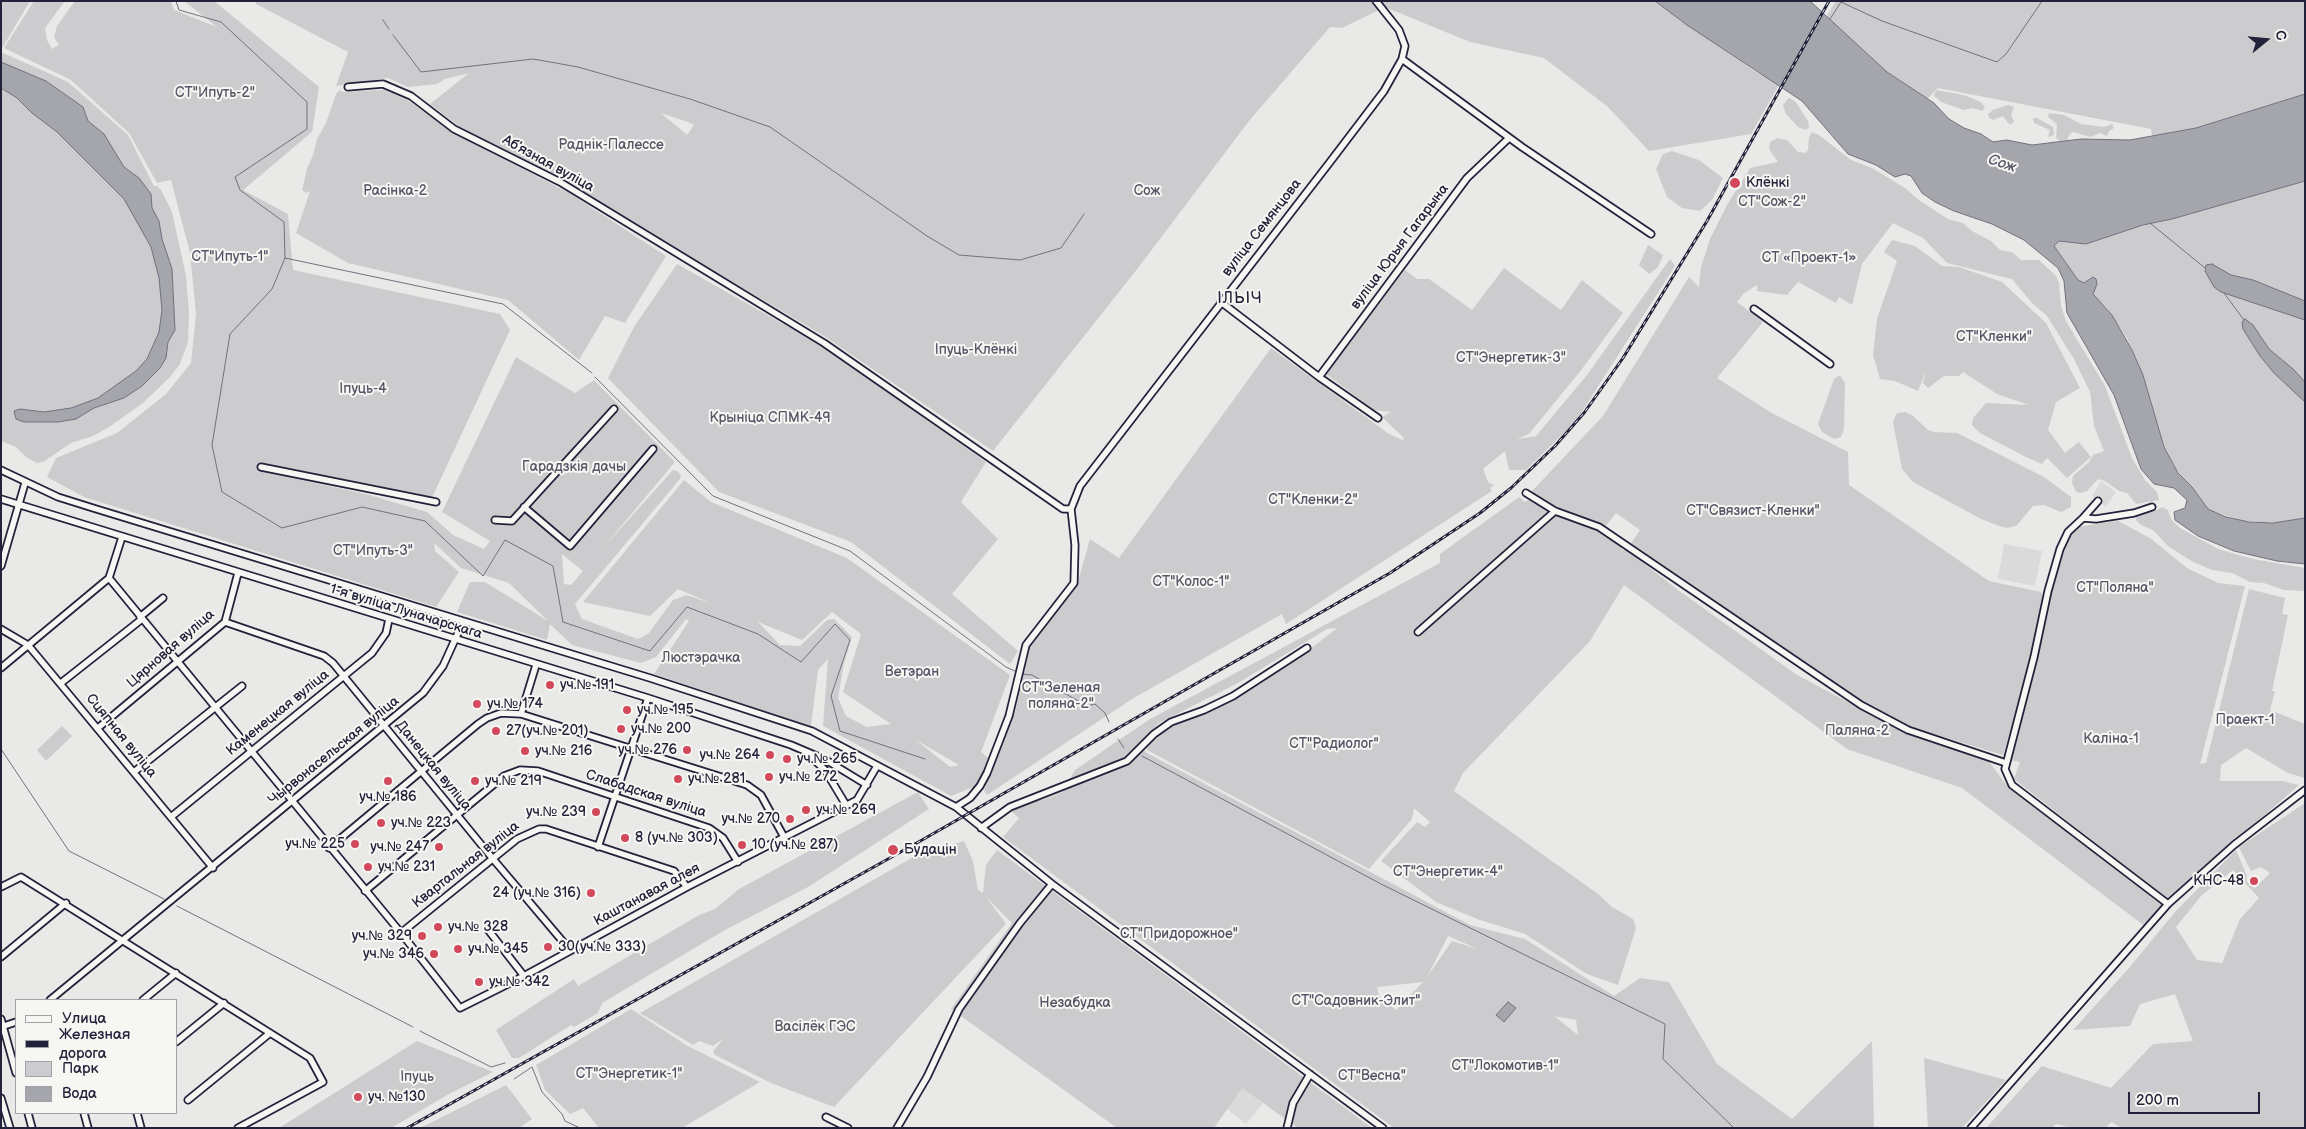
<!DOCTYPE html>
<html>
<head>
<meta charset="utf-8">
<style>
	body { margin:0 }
	#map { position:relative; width:2306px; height:1129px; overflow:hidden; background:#e9e9e7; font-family:"Balsamiq Sans",sans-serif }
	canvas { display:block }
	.frame { position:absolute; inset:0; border:2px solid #22223b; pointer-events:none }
	.legend { position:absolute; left:15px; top:999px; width:162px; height:115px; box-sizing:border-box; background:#f6f6f2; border:1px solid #a1a1a9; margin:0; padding:6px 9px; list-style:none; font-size:15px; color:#22223b }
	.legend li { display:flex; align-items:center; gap:10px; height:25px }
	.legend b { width:25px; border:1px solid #a1a1a9 }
	.north { position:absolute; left:2241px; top:15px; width:50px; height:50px; -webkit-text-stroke:4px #f6f6f2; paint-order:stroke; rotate:73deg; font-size:14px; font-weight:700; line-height:20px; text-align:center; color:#22223b }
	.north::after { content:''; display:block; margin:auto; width:18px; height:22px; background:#22223b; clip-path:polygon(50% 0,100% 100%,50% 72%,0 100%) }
	.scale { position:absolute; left:2128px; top:1092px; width:132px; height:22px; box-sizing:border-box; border:2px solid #22223b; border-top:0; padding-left:6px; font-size:15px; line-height:18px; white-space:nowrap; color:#22223b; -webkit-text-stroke:4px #f6f6f2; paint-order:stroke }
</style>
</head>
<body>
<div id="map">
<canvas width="2306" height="1129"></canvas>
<div class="frame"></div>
<ul class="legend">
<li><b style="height:6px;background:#f6f6f2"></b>Улица</li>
<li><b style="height:6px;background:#22223b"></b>Железная дорога</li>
<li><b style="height:14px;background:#ccccce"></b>Парк</li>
<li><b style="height:14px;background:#a5a5ac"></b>Вода</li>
</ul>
<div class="north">С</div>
<div class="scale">200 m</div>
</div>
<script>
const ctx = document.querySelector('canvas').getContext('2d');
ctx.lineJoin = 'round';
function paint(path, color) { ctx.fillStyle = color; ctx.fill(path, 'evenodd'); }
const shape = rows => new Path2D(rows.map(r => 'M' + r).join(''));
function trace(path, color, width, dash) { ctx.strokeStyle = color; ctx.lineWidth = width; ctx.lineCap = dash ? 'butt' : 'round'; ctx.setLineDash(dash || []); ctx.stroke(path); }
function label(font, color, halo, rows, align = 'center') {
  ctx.font = font + ' "Balsamiq Sans",sans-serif'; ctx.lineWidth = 4; ctx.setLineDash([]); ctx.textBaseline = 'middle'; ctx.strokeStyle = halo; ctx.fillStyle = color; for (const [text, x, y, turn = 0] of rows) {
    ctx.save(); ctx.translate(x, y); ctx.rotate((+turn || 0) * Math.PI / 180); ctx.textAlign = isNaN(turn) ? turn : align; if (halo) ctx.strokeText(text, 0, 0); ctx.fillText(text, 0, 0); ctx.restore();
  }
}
const built = shape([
	[2101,481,2116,492,2106,507,2092,496],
	[2004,544,2042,551,2035,586,1998,579],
	[1242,1088,1263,1103,1246,1124,1227,1109]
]);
const green = shape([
	[1,1,30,1,1,50],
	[34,1,65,1,45,28,47,40,52,49,59,45,54,37,57,26,75,1,171,1,174,10,217,27,184,1,214,1,319,87,312,132,243,190,288,214,293,270,500,314,510,330,429,504,296,479,366,494,427,512,453,535,484,549,490,541,442,512,516,357,575,393,594,380,675,462,602,549,673,470,677,471,681,475,680,479,575,604,582,619,638,639,649,633,673,600,687,595,713,604,678,589,650,616,583,602,684,480,711,502,847,558,1010,675,981,752,990,759,976,786,951,796,823,726,828,659,818,670,811,726,654,674,689,621,686,619,656,657,641,663,572,645,550,624,547,640,457,612,470,582,485,582,548,621,509,583,461,568,434,543,435,551,459,572,436,607,84,497,47,477,56,458,117,433,166,394,191,363,196,314,190,253,171,180,157,183,129,133,71,80,4,48],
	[562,554,583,571,571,585,564,584],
	[832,612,861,634,843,692,891,724,867,727,846,716,838,698,844,663,852,637,834,619,827,620,800,646,780,645,758,622,802,640],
	[916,740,959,765,950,767],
	[256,1,1655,1,1753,70,1779,85,1751,134,1649,151,1608,107,1544,58,1470,42,1385,7,1342,28,1330,27,1249,121,1138,268,993,451,824,336,591,198,460,127,430,104,469,73,445,79,437,84,408,87,388,78,336,86,348,52,256,4],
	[661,113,688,122,694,125,687,135],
	[1836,1,2305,1,2305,94,2196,128,2152,136,2151,129,1938,88,1927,99,1885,70,1826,17],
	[1,52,68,82,128,135,154,186,157,186,161,190,172,212,186,276,189,313,188,342,180,364,170,377,143,403,109,427,93,436,71,443,43,462,37,463,26,457,16,447,1,441],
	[340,90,342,92,384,90,409,101,451,132,569,193,666,256,625,323,605,316,579,360,508,300,348,263,296,233,310,191,306,193,302,190,307,169,313,155,317,139,326,123,336,94],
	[1936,90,1964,95,1981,102,1985,108,1982,111,1973,108,1964,110,1941,102,1934,96],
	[1789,98,1795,101,1808,121,1809,127,1806,130,1798,127,1786,114,1783,105],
	[2008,105,2014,107,2011,115,2014,121,2012,124,2009,124,2003,116,1993,120,1989,118,1988,114,1993,110],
	[2049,113,2064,115,2081,124,2104,127,2112,124,2114,128,2109,131,2107,136,2100,133,2091,137,2073,132,2070,134,2067,140,2060,141,2056,138,2057,124,2048,117],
	[2033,118,2037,118,2053,127,2054,135,2048,137,2050,130,2034,123],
	[1812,132,1819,135,1851,160,1872,168,1905,188,1920,201,1948,219,1963,223,1972,231,1991,241,2000,250,2012,252,2021,260,2039,260,2056,276,2059,283,2061,306,2066,321,2105,386,2132,458,2145,480,2157,492,2159,500,2136,504,2127,493,2119,491,2105,481,2098,479,2087,491,2080,493,2076,492,2072,483,2073,476,2089,462,2093,455,2104,451,2094,426,2090,392,2074,359,2047,316,2032,303,2012,279,1947,263,1923,238,1893,223,1862,264,1852,305,1839,297,1836,303,1798,282,1787,295,1757,291,1757,285,1743,294,1737,302,1763,322,1717,378,1770,412,1848,452,1849,485,1989,581,2041,592,2043,597,2032,658,2003,755,1910,727,1861,701,1631,543,1640,530,1616,513,1601,532,1620,544,1622,550,1627,550,1678,590,1797,675,1906,733,1987,759,2005,783,2164,904,2146,927,1962,788,1847,749,1624,585,1590,641,1463,773,1454,791,1598,894,1612,907,1633,919,1636,928,1618,985,1587,974,1525,934,1477,919,1436,902,1381,861,1417,822,1425,827,1430,822,1414,808,1412,819,1369,869,1147,750,1147,746,1163,730,1232,700,1313,647,1337,628,1327,629,1238,683,1159,723,1138,744,1147,753,1470,925,1525,939,1614,996,1640,978,1669,982,1717,1064,1792,1119,1872,1041,1874,1128,1394,1128,1003,837,1019,818,1011,811,1039,799,1042,800,1063,792,1075,770,1150,719,1440,563,1440,554,1519,497,1525,502,1535,496,1532,491,1603,416,1689,277,1699,287,1701,267,1710,239,1727,205,1750,168,1778,162,1769,149,1770,142,1777,138,1787,140,1798,152,1805,153,1808,150,1809,137],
	[1448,936,1478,949,1452,941,1427,977],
	[1423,982,1396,1010,1379,996,1377,987],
	[1554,1016,1576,1020,1578,1035],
	[1672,151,1699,160,1723,178,1712,200,1700,211,1682,208,1667,197,1656,169,1663,154],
	[2305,181,2305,518,2283,523,2241,521,2208,509,2175,468,2164,447,2143,375,2127,338,2106,307,2094,296,2092,291,2096,286,2093,277,2084,283,2078,280,2054,246,2059,241,2086,244,2143,225,2172,219],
	[1892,240,1915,246,1942,266,1959,267,2002,282,2046,323,2080,388,2056,402,2048,430,2065,453,2079,442,2091,457,2067,478,2047,458,2042,464,2026,457,1980,433,1972,425,1973,418,1986,403,2029,405,1997,394,1963,372,1959,376,1944,376,1928,388,1923,383,1926,371,1918,391,1895,381,1880,379,1873,355,1877,319,1897,261,1884,252],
	[1648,245,1663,255,1658,267,1649,274,1639,265],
	[1670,259,1675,266,1576,421,1526,470,1509,470,1505,451,1483,469,1488,482,1494,485,1490,488,1492,491,1286,624,1282,614,1132,699,987,795,984,791,1015,712,1030,647,1077,585,1090,539,1119,558,1271,348,1389,434,1403,440,1404,438,1382,417,1391,412,1374,410,1326,374,1405,270,1417,279,1429,279,1472,310,1504,268,1561,310,1582,280,1623,313,1582,369,1529,434,1517,439,1536,436,1587,375],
	[677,264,824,347,986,462,961,502,998,539,952,594,1018,651,1010,664,851,542,719,492,608,378,634,327],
	[1840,375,1845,383,1844,429,1841,437,1834,439,1822,432,1818,424,1834,379],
	[1905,412,1912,415,1928,430,1934,432,1957,433,2044,477,2071,497,2071,507,2061,512,2044,505,2033,506,2017,525,2008,528,2002,527,1981,519,1913,482,1902,469,1893,422,1897,413],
	[2162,507,2168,510,2171,519,2180,528,2218,549,2253,559,2305,568,2305,591,2284,590,2264,583,2250,582,2232,573,2212,570,2193,562,2168,546,2153,530,2141,525,2136,520,2136,515,2140,513,2153,512],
	[2118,521,2150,538,2187,568,2218,583,2245,586,2200,764,2206,763,2249,589,2285,598,2282,614,2288,615,2272,691,2275,691,2270,710,2305,724,2305,778,2288,773,2246,748,2221,765,2220,781,2282,781,2299,785,2168,900,2014,779,2020,762,2011,760,2052,590,2070,532,2077,527],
	[62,726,72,736,46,761,37,750],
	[918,792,929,809,808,887,725,930,602,1003,598,1013,574,1027,571,1025,519,1058,512,1058,496,1030,574,979,578,986,699,915,715,909,739,889],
	[2305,803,2305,1128,2122,1128,2111,1122,2106,1128,2073,1128,2056,1124,2052,1128,1986,1128,2042,1066,2111,1088,2153,1044,2193,1041,2175,994,2140,1004,2130,1026,2073,1030,2129,968,2175,912,2236,850,2247,876,2246,881,2255,888,2270,873,2261,867,2251,871,2239,847],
	[2233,870,2259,898,2240,919,2222,963,2197,960,2176,927,2202,895],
	[964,841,973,861,978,890,983,893,986,865,997,850,1372,1128,1298,1128,1242,1088,1214,1128,1117,1128,951,1009,1012,923,987,898,1006,924,834,1107,771,1083,715,1055,713,1051,724,1038,713,1046,699,1041,693,1045,640,1013,917,855],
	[631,1009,686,1045,760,1082,682,1128,599,1128,583,1108,570,1114,545,1090,536,1065],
	[417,1041,493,1072,449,1094,391,1128,279,1128],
	[1924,1058,2006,1080,1962,1128,1928,1128],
	[506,1085,532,1119,519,1128,420,1128]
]);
const water = shape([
	[1655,1,1810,1,1887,72,1934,103,1949,119,1964,128,1981,134,1993,142,2007,140,2032,145,2081,139,2130,140,2196,128,2305,94,2305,181,2172,219,2143,225,2086,244,2059,241,2054,246,2078,280,2084,283,2093,277,2096,279,2097,284,2093,294,2112,315,2132,350,2143,375,2164,447,2178,473,2192,487,2208,509,2226,517,2249,522,2273,523,2305,518,2305,564,2277,561,2234,551,2198,536,2175,520,2174,512,2185,508,2187,500,2174,488,2154,484,2141,469,2114,395,2067,313,2064,281,2058,268,2024,240,1992,224,1954,211,1935,202,1922,193,1911,176,1905,174,1895,177,1876,165,1848,154,1802,101,1687,25,1655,1],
	[1,62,46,81,83,107,88,121,104,134,124,167,139,178,151,194,152,208,159,221,162,239,172,269,175,330,168,342,166,358,160,368,142,386,124,398,94,408,76,419,58,422,24,422,16,419,14,411,20,409,44,412,71,408,98,398,136,371,147,359,159,332,162,310,159,278,151,247,124,199,57,132,32,113,17,98,1,88,1,62],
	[2212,264,2231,275,2253,280,2305,301,2305,320,2221,292,2214,287,2205,271,2206,265,2212,264],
	[2245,319,2253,325,2269,349,2293,369,2305,382,2305,402,2274,373,2260,356,2243,329,2242,322,2245,319],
	[1508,1002,1516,1008,1504,1022,1496,1015,1508,1002]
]);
const stream = shape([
	[176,1,179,10,221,22,307,102,307,129,235,177,240,190,284,222,285,258,272,289,230,334,212,445,222,492,282,528,362,507,425,521,483,576,505,540,553,566,563,622,650,651,687,607,758,634,801,662,835,624,850,640,831,696,840,731,925,759],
	[1830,19,1841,2,1882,21,1997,62,2006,54,2042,1],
	[383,20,389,29],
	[393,35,421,72,533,59,578,67,690,99,770,127,927,236,959,255,1020,260,1061,248,1084,214],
	[2150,223,2205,268],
	[285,258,503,304,592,373],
	[2224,293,2244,320],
	[595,377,713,496,850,551,1006,667,1017,672],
	[1021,674,1032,675,1087,706,1095,704,1105,713,1109,722],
	[1118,739,1124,748],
	[1,749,69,851,164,899],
	[1142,756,1381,884,1665,1024,1663,1059,1734,1128],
	[177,906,413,1027],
	[420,1031,491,1067,505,1063],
	[514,1079,532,1067,542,1092,562,1114,565,1121,580,1128]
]);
const minor = shape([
	[1402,59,1522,147,1651,234],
	[348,87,383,84,411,96,454,129,560,182,824,343,1063,509,1071,509],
	[1221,302,1319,377,1378,418],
	[1754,309,1830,364],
	[1319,377,1467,178,1509,138],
	[261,467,436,502],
	[1,470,58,497,93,508,650,678,812,731,956,807,1052,884,1383,1128],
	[1526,493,1555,511,1599,527,1861,705,1908,730,2006,763],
	[1,499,648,698,791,745,826,760,867,785],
	[524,507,570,546,653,449],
	[2152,507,2134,513,2096,519,2083,518,2068,532,2060,549,2048,591,2034,657,2005,769,2012,785,2168,904],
	[2083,518,2098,501],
	[495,520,512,521,614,409],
	[1,566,25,483],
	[109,578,401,933,460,1008,524,976,687,887,857,800,877,766],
	[140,617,163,598],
	[225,622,324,656,333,663,493,859,570,950],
	[1,629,28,645,213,868],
	[1418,632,1555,511],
	[1,668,109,578,122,537],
	[61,683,142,619],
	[521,714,536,665],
	[98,728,225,622,238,573],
	[809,755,825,770,846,805],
	[134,772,242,686],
	[956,807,970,798,980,786,987,773,1009,716,1026,645,1074,583,1075,545,1071,509,1080,486,1330,162,1384,91,1402,59,1405,46,1399,30,1376,1],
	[171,817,372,653,386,633,389,619],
	[981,828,1010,807,1127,761,1154,734,1171,722,1204,710,1233,696,1307,648],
	[598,847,648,698],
	[329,848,478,724,487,718,501,713,521,714,747,785,761,795,784,837],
	[1,887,21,877,310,1058,323,1082,238,1128],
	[365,891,504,776,520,770,538,771,709,828,723,838,738,862],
	[489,931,524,976],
	[401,933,517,839,539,829,546,829,674,871,687,887],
	[1,957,66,903],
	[50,1000,423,693,443,666,463,622],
	[143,1000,176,973],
	[1,1019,16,1073],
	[1,1027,16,1022],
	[176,1042,224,1003],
	[1,1098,10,1128],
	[188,1100,270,1033],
	[28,1113,32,1128],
	[84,1113,88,1128],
	[137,1113,141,1128],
	[826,1117,848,1128],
	[897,1128,927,1077,959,1009,1020,923,1052,884],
	[1287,1128,1293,1103,1310,1074],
	[1971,1128,2168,904,2234,845,2305,790]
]);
const rail = shape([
	[407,1128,922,840,1390,573,1480,513,1511,488,1555,446,1584,413,1623,358,1707,221,1829,1]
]);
const markers = [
	[1735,183,6,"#d1495b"],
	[550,685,5,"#d1495b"],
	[477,704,5,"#d1495b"],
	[627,710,5,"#d1495b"],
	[621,729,5,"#d1495b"],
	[496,731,5,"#d1495b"],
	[687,750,5,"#d1495b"],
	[525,751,5,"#d1495b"],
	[770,755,5,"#d1495b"],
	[787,759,5,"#d1495b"],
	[769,777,5,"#d1495b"],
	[678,779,5,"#d1495b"],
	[388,781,5,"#d1495b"],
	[475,781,5,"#d1495b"],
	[806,810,5,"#d1495b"],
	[596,812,5,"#d1495b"],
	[790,819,5,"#d1495b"],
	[381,823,5,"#d1495b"],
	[625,838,5,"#d1495b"],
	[355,844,5,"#d1495b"],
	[742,845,5,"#d1495b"],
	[439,847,5,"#d1495b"],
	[893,850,6,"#d1495b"],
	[368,867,5,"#d1495b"],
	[2254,881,5,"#d1495b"],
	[591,893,5,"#d1495b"],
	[438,927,5,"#d1495b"],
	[422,936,5,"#d1495b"],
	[548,947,5,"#d1495b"],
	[458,949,5,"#d1495b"],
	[434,954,5,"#d1495b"],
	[479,982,5,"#d1495b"],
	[358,1097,5,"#d1495b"]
];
const parkNames = [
	["СТ\"Ипуть-2\"",215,93],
	["Раднік-Палессе",611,145],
	["Расінка-2",395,191],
	["Сож",1147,191],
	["СТ\"Сож-2\"",1772,202],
	["СТ\"Ипуть-1\"",230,257],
	["СТ «Проект-1»",1809,258],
	["СТ\"Кленки\"",1994,337],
	["Іпуць-Клёнкі",976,350],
	["СТ\"Энергетик-3\"",1511,358],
	["Іпуць-4",363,389],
	["Крыніца СПМК-49",770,418],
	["Гарадзкія дачы",574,467],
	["СТ\"Кленки-2\"",1313,500],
	["СТ\"Связист-Кленки\"",1753,511],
	["СТ\"Ипуть-3\"",373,551],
	["СТ\"Колос-1\"",1191,582],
	["СТ\"Поляна\"",2115,588],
	["Люстэрачка",701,658],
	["Ветэран",912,672],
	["СТ\"Зеленая",1061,688],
	["поляна-2\"",1061,704],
	["Праект-1",2245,720],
	["Паляна-2",1857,731],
	["Каліна-1",2111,739],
	["СТ\"Радиолог\"",1334,744],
	["СТ\"Энергетик-4\"",1448,872],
	["СТ\"Придорожное\"",1179,934],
	["СТ\"Садовник-Элит\"",1356,1001],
	["Незабудка",1075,1003],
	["Васілёк ГЭС",815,1027],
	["СТ\"Локомотив-1\"",1505,1066],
	["СТ\"Энергетик-1\"",629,1074],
	["СТ\"Весна\"",1372,1076],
	["Іпуць",417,1077]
];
const streetNames = [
	["Абʼязная вуліца",548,164,29],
	["вуліца Семянцова",1262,228,-52],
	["вуліца Юрыя Гагарына",1400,247,-53],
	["1-я вуліца Луначарскага",406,612,17],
	["Цярновая вуліца",171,649,-41],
	["Каменецкая вуліца",278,713,-39],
	["Сцяпная вуліца",121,736,51],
	["Чырвонасельская вуліца",334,751,-39],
	["Данецкая вуліца",433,766,51],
	["Слабадская вуліца",646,794,18],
	["Квартальная вуліца",466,865,-38],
	["Каштанавая алея",647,895,-28]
];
const poiNames = [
	["Клёнкі",1746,183],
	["уч.№ 191",560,685],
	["уч.№ 174",487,704],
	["уч.№ 195",637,710],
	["уч.№ 200",631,729],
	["27(уч.№ 201)",506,731],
	["уч.№ 276",677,750,"right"],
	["уч.№ 216",535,751],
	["уч.№ 264",760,755,"right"],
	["уч.№ 265",797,759],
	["уч.№ 272",779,777],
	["уч.№ 281",688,779],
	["уч.№ 219",485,781],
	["уч.№ 186",388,797,"center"],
	["уч.№ 269",816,810],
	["уч.№ 239",586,812,"right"],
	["уч.№ 270",780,819,"right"],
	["уч.№ 223",391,823],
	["8 (уч.№ 303)",635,838],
	["уч.№ 225",345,844,"right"],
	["10 (уч.№ 287)",752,845],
	["уч.№ 247",429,847,"right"],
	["Будацін",904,850],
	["уч.№ 231",378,867],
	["КНС-48",2244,881,"right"],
	["24 (уч.№ 316)",581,893,"right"],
	["уч.№ 328",448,927],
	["уч.№ 329",412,936,"right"],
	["30(уч.№ 333)",558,947],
	["уч.№ 345",468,949],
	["уч.№ 346",424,954,"right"],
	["уч.№ 342",489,982],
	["уч. №130",368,1097]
];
const waterNames = [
	["Сож",2002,164,19]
];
const quarterNames = [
	["ІЛЬІЧ",1240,299]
];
paint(built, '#dadada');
paint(green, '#ccccce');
paint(water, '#a5a5ac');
trace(water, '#71717f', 1);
trace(stream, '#71717f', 1);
trace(minor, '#22223b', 9);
trace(minor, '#f6f6f2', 5.5);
trace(rail, '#22223b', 3);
trace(rail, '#f6f6f2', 1, [4]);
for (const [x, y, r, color] of markers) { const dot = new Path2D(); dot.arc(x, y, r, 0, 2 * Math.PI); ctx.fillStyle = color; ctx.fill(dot); trace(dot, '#f6f6f2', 2); }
label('14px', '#555567', '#f6f6f2', parkNames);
label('14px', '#22223b', '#f6f6f2', streetNames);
label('14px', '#22223b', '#f6f6f2', poiNames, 'left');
label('italic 15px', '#565668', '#f6f6f2', waterNames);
ctx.letterSpacing = '1px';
label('16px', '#22223b', '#f6f6f2', quarterNames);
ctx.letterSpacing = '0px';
</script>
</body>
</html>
